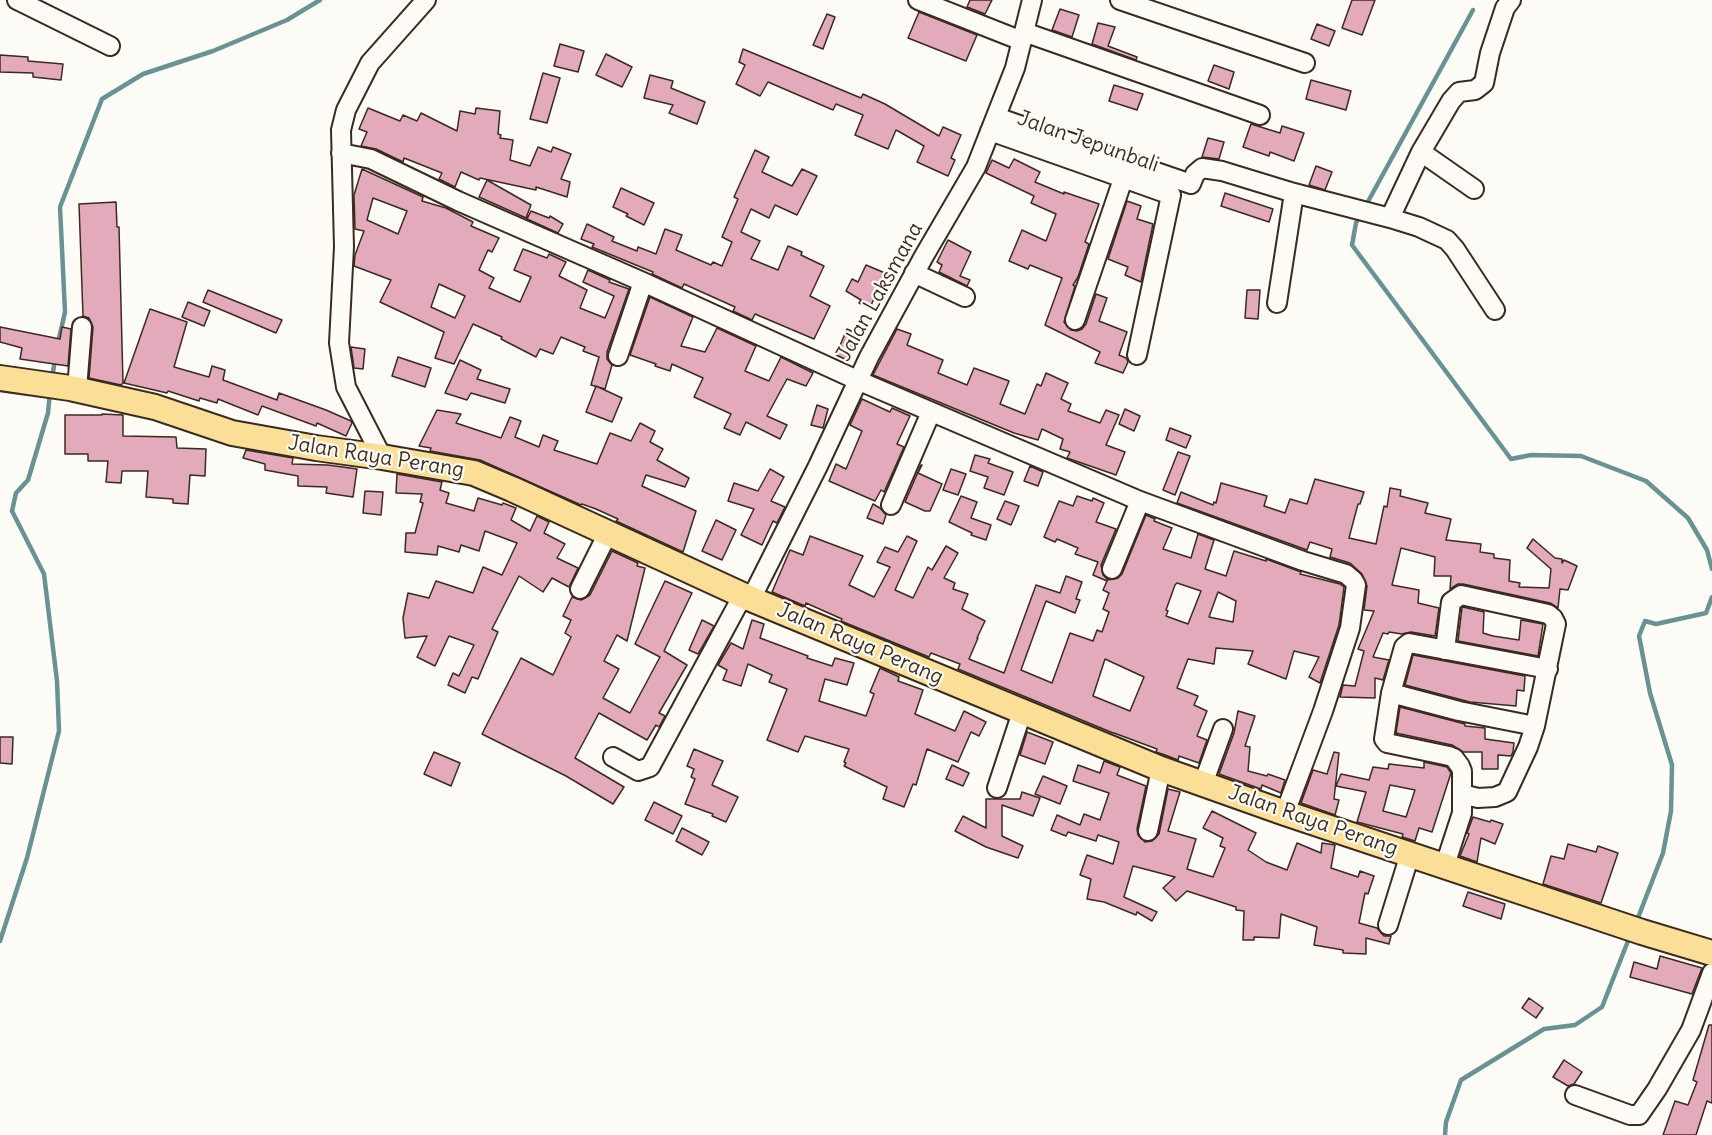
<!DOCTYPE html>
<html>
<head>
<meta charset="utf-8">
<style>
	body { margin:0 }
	canvas { display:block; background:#fdfcf7 }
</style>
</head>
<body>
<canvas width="1712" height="1135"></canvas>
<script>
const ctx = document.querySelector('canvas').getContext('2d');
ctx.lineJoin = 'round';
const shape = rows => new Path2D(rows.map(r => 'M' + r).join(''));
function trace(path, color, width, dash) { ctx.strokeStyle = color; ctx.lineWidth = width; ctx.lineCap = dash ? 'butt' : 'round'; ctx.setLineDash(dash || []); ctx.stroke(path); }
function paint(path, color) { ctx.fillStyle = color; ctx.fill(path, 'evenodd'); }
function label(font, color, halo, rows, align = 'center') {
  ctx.font = font + ' Delius,sans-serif'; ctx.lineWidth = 4.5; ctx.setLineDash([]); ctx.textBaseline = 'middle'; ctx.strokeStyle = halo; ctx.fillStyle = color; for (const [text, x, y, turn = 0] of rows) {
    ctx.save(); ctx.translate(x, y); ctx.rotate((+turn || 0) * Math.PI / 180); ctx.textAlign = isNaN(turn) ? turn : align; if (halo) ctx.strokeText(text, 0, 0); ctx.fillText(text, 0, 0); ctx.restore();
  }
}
const stream = shape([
	[1365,207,1473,10],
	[1360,215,1356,223,1352,245,1511,459,1531,455,1581,456,1646,481,1688,518,1707,550,1712,569],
	[58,343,65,312,60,207,102,99,143,74,213,51,287,20,320,0],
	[52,378,55,360],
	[1636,923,1663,853,1671,811,1672,765,1650,693,1639,636,1645,621,1656,624,1706,613,1712,597],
	[0,941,27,858,59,731,57,681,44,574,12,511,16,493,28,480,48,413,50,392],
	[1445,1135,1446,1122,1461,1080,1544,1029,1575,1025,1602,1007,1630,936]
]);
const building = shape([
	[970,0,992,0,985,14,967,7,970,0],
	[1352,0,1375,0,1362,35,1342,28,1352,0],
	[1060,9,1079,15,1072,37,1052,30,1060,9],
	[919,12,977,35,966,61,908,38,919,12],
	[827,14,835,17,823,49,813,45,827,14],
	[1098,23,1115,27,1108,46,1137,57,1136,60,1092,44,1098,23],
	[1317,24,1335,31,1329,46,1311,39,1317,24],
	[560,44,584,51,578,72,554,66,560,44],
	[743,49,861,98,863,94,885,104,939,136,943,127,961,135,951,158,955,160,948,176,917,162,924,146,898,131,896,130,888,149,855,135,863,115,836,104,833,110,768,82,760,96,736,84,745,65,739,62,743,49],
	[606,54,632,67,622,87,596,75,606,54],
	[0,55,28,57,28,61,63,64,61,80,33,77,33,73,0,72,0,55],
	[1214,65,1234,72,1229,89,1208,81,1214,65],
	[543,73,560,78,547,123,530,119,543,73],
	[650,75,673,81,671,88,705,102,697,124,669,113,673,105,644,98,650,75],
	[1311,80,1351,91,1346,110,1306,99,1311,80],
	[1114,85,1143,94,1137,110,1109,101,1114,85],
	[368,108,400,121,403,115,417,121,421,113,457,131,460,111,475,114,476,108,500,111,498,134,501,135,500,138,513,140,510,160,530,166,538,147,551,152,553,147,571,154,561,179,570,182,567,197,536,187,536,190,480,178,479,180,461,172,455,187,439,179,442,173,404,158,403,162,376,149,361,146,367,132,359,129,368,108],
	[1251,124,1280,133,1282,126,1304,133,1294,161,1270,152,1269,156,1243,147,1251,124],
	[1208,138,1224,142,1219,159,1202,157,1208,138],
	[755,150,769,157,762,172,792,186,802,169,817,176,797,215,775,205,769,218,751,209,741,232,760,241,751,259,778,270,788,246,802,252,801,255,824,266,810,296,830,306,814,339,755,314,752,320,733,311,735,307,684,284,682,288,652,274,653,272,592,247,594,244,581,239,587,224,614,237,612,241,637,251,638,247,656,254,665,229,682,235,676,250,711,265,713,262,722,266,732,242,722,237,738,199,734,197,755,150],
	[1014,159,1040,172,1035,182,1064,194,1064,192,1099,204,1085,242,1089,244,1078,277,1073,285,1075,286,1064,322,1071,330,1077,331,1082,329,1086,324,1096,294,1107,298,1099,321,1127,332,1119,355,1126,358,1128,362,1123,373,1095,363,1100,352,1045,325,1062,278,1030,265,1028,269,1009,261,1022,230,1046,241,1056,214,1031,203,1034,196,986,173,992,160,1009,168,1014,159],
	[1316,166,1332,172,1325,190,1309,185,1316,166],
	[362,169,423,197,422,201,446,208,473,222,471,226,499,238,492,252,488,250,479,270,494,278,489,288,520,302,531,277,514,270,523,249,547,258,549,254,566,262,559,276,587,290,580,308,605,318,614,296,583,282,588,270,610,280,609,282,629,289,607,352,607,359,612,365,605,389,591,385,599,357,583,351,585,347,561,337,553,354,540,349,536,357,501,339,502,337,473,324,454,364,435,358,444,332,380,302,391,280,354,266,355,255,364,231,355,229,354,195,362,169],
	[373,198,407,211,398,234,367,220,373,198],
	[439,284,465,296,455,318,431,307,439,284],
	[487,180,531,205,526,218,479,197,487,180],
	[621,188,654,203,644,225,626,216,628,214,613,207,621,188],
	[1225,193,1273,209,1269,222,1221,206,1225,193],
	[1127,201,1141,206,1137,219,1153,224,1141,282,1125,275,1128,267,1108,259,1127,201],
	[116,202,117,227,119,227,123,383,121,385,89,378,93,327,89,318,83,316,79,204,116,202],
	[531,211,549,218,550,216,563,224,558,233,527,219,531,211],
	[948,240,971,252,960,276,970,280,967,286,939,272,942,265,937,262,948,240],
	[866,265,885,273,870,308,859,303,861,300,846,291,852,279,858,282,866,265],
	[208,290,282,320,276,333,203,302,208,290],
	[1247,290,1260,290,1258,319,1245,318,1247,290],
	[650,297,693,317,681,346,705,352,717,328,756,346,745,371,769,381,781,357,813,373,806,386,787,379,767,416,787,425,780,439,746,422,740,435,724,428,731,414,694,397,703,378,672,364,670,371,655,366,656,364,630,355,650,297],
	[188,302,210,311,204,326,182,317,188,302],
	[150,309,187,322,174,367,209,377,212,366,225,370,223,380,277,400,279,393,326,410,351,421,352,423,346,436,317,423,316,426,262,406,258,415,218,399,217,403,200,398,199,401,168,391,167,393,124,383,150,309],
	[0,327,60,339,62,327,71,329,68,366,20,359,22,348,0,342,0,327],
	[847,329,858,334,847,360,836,355,847,329],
	[897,329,911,334,907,345,943,360,938,373,967,385,974,368,1009,381,1000,404,1025,414,1037,384,1041,386,1046,373,1068,383,1061,399,1071,404,1068,411,1100,423,1106,410,1119,415,1106,445,1125,452,1116,475,1067,458,1070,452,1060,449,1063,439,1042,429,1038,440,1014,433,873,375,897,329],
	[351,347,365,349,363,369,354,368,351,347],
	[398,357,431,368,425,387,392,376,398,357],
	[460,360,481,370,477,379,510,389,505,403,471,393,467,400,445,393,460,360],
	[596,386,622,398,612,422,586,412,596,386],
	[862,399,890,412,892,408,910,416,897,444,904,447,884,492,881,490,875,501,829,481,836,464,846,469,862,431,850,425,862,399],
	[817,405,828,409,823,428,811,425,817,405],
	[1125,409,1140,416,1134,431,1119,424,1125,409],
	[437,410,461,414,456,423,501,438,510,417,521,421,515,437,539,447,543,435,558,441,554,450,597,464,610,433,631,441,640,423,655,431,650,442,663,449,657,460,689,478,685,487,646,475,642,486,696,511,683,552,616,521,618,519,596,509,582,504,581,505,480,460,430,451,431,448,419,446,437,410],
	[102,414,123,415,123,436,176,437,177,448,206,449,205,476,190,475,188,504,173,503,173,499,146,497,148,471,122,471,121,483,106,482,108,461,88,461,88,454,65,454,65,415,102,415,102,414],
	[1170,428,1191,436,1186,448,1166,440,1170,428],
	[246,450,293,458,292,464,328,465,357,469,353,497,326,493,327,487,298,486,298,476,265,470,265,464,243,458,246,450],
	[1178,452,1190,456,1175,495,1163,490,1178,452],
	[975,455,990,459,988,463,1013,472,1004,495,984,488,988,477,970,471,975,455],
	[922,465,918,473,942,484,930,511,925,511,905,502,921,465,922,465],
	[1030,466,1043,472,1038,486,1024,481,1030,466],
	[770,469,784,477,771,501,785,507,777,523,773,521,762,545,741,535,754,509,728,501,734,483,758,491,770,469],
	[951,469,966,474,958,495,943,490,951,469],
	[397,474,442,482,440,490,449,493,446,503,474,511,478,498,502,505,503,503,516,508,511,520,530,531,537,516,549,522,544,533,565,544,557,558,578,568,569,587,552,578,543,592,519,576,492,629,498,632,483,667,478,679,472,677,465,693,448,685,453,673,459,676,474,645,449,636,435,666,417,657,427,636,405,638,403,618,408,593,429,598,436,581,473,593,483,567,502,575,517,543,485,531,479,551,461,545,459,552,438,546,437,555,405,552,406,533,415,533,423,503,420,502,422,494,396,493,397,474],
	[1315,479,1364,492,1360,504,1358,504,1349,538,1376,544,1384,506,1387,507,1390,488,1401,490,1400,496,1428,503,1425,513,1451,519,1446,540,1481,544,1480,552,1494,554,1494,558,1510,560,1509,581,1520,583,1519,587,1549,588,1551,569,1527,548,1533,539,1555,558,1562,559,1562,563,1564,560,1577,566,1568,590,1560,589,1558,608,1550,603,1463,584,1458,584,1450,589,1451,576,1434,576,1435,557,1401,548,1392,585,1419,590,1418,603,1439,608,1435,636,1411,632,1402,634,1389,632,1388,634,1383,633,1373,657,1389,660,1383,680,1375,678,1375,698,1340,697,1343,685,1355,686,1364,651,1358,649,1374,611,1364,610,1367,586,1362,574,1350,563,1330,557,1332,549,1310,542,1307,550,1177,503,1181,492,1213,505,1214,502,1216,503,1221,483,1267,496,1264,506,1285,513,1290,499,1307,504,1315,479],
	[365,491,383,492,381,515,363,513,365,491],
	[961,496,977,502,971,518,991,525,986,540,971,535,972,533,949,522,961,496],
	[1077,496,1092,501,1093,498,1104,503,1096,522,1116,529,1101,565,1103,575,1108,580,1118,578,1122,574,1146,515,1155,519,1154,521,1172,528,1163,549,1191,558,1198,534,1214,540,1205,569,1226,576,1234,551,1266,561,1266,559,1301,572,1300,574,1340,584,1344,587,1339,625,1320,683,1309,677,1319,657,1294,651,1286,679,1248,664,1253,651,1216,648,1214,664,1188,659,1177,688,1198,696,1194,705,1207,711,1197,736,1207,740,1199,763,1179,756,1178,760,1165,755,1156,752,1157,749,1114,733,1113,733,958,669,960,664,931,653,929,657,841,621,842,619,806,603,805,606,772,592,790,550,803,555,810,536,863,556,849,585,874,597,890,567,877,562,885,547,898,552,907,536,917,541,895,590,913,598,928,567,932,570,946,546,958,553,944,578,955,583,953,589,968,594,962,609,985,621,977,638,978,638,969,659,1004,673,1036,585,1060,593,1066,576,1082,582,1076,599,1080,600,1075,613,1046,601,1021,670,1052,683,1070,633,1093,641,1097,630,1102,632,1109,612,1103,609,1109,593,1103,590,1107,581,1093,575,1098,562,1075,554,1078,548,1057,539,1055,542,1044,537,1059,501,1073,506,1077,496],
	[1177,583,1201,591,1188,624,1166,616,1168,611,1166,610,1175,585,1177,583],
	[1218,592,1236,601,1233,622,1209,617,1218,592],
	[1105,659,1144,677,1130,711,1093,696,1105,659],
	[1005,501,1019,506,1011,525,997,519,1005,501],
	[873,504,880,508,886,515,883,524,867,518,873,504],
	[716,520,736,530,722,560,702,551,716,520],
	[612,551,638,563,637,566,645,568,627,641,617,635,604,661,619,669,603,698,630,713,660,657,635,644,665,581,692,593,664,651,687,665,659,713,665,716,659,727,656,725,647,740,599,713,575,758,624,787,613,804,566,776,482,734,521,658,553,675,571,637,565,633,571,620,563,616,572,597,581,600,590,595,612,551],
	[1463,607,1484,612,1483,633,1493,636,1519,640,1521,620,1543,624,1538,656,1458,641,1462,608,1463,607],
	[702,620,714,626,698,654,689,650,702,620],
	[752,620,764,624,760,638,808,656,807,658,832,666,835,658,854,663,847,685,825,679,819,701,866,716,874,694,870,692,880,668,899,677,898,681,923,690,915,714,955,731,964,711,986,722,979,736,971,732,958,762,927,749,916,785,913,784,904,807,883,799,887,787,844,766,846,763,844,762,849,749,805,736,798,752,767,740,787,689,769,682,772,675,748,664,741,686,723,680,727,670,718,665,731,643,743,649,752,620],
	[1413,655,1525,676,1524,691,1517,690,1516,706,1470,702,1405,685,1413,655],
	[1400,707,1465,724,1465,726,1485,728,1485,739,1514,743,1513,752,1511,756,1498,755,1498,769,1482,769,1482,752,1463,752,1452,745,1396,733,1400,707],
	[1238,711,1255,716,1245,746,1250,747,1248,771,1267,776,1268,774,1285,780,1281,793,1262,785,1261,789,1219,774,1234,733,1238,711],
	[1027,732,1053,742,1045,764,1020,755,1027,732],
	[0,737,13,737,12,764,0,763,0,737],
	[694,749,723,761,712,785,738,797,726,822,712,816,713,814,685,804,695,779,691,777,694,769,687,766,694,749],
	[434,752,460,763,451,786,424,774,434,752],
	[1334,752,1339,753,1334,799,1339,800,1335,815,1301,803,1313,770,1327,774,1334,752],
	[1104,761,1120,767,1117,775,1146,786,1137,829,1138,835,1145,842,1152,841,1159,834,1168,789,1180,792,1168,831,1196,839,1187,869,1213,877,1225,848,1220,846,1223,838,1203,828,1212,811,1256,833,1248,850,1266,862,1287,870,1297,843,1321,853,1322,843,1335,845,1331,868,1358,877,1360,871,1374,876,1368,894,1365,893,1359,923,1377,928,1384,936,1391,936,1389,944,1366,938,1366,954,1343,953,1343,950,1314,945,1317,927,1281,914,1279,938,1254,937,1254,940,1243,940,1244,911,1236,910,1236,907,1187,891,1176,901,1163,888,1175,877,1133,866,1124,897,1157,912,1152,921,1137,912,1136,915,1104,902,1087,899,1091,879,1080,875,1087,855,1113,864,1119,842,1098,835,1096,841,1068,832,1066,836,1051,830,1057,815,1080,825,1084,814,1100,820,1109,793,1073,781,1078,765,1100,773,1104,761],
	[1424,762,1447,767,1451,773,1432,832,1419,828,1415,841,1402,837,1403,834,1357,822,1366,792,1336,786,1341,774,1369,780,1373,767,1388,769,1389,764,1424,768,1424,762],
	[1390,785,1415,790,1406,817,1383,811,1390,785],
	[952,765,969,773,963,786,946,779,952,765],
	[1043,776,1067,786,1060,804,1035,794,1043,776],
	[1022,792,1040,798,1033,816,1002,805,1002,836,1023,846,1018,858,986,847,955,831,963,816,986,828,986,799,1020,799,1022,792],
	[654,802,682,816,673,834,645,820,654,802],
	[1473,817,1490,822,1491,820,1503,824,1495,844,1481,838,1477,862,1460,856,1469,834,1467,833,1473,817],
	[682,828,709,842,702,855,676,841,682,828],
	[1568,844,1596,852,1598,846,1618,853,1601,903,1543,884,1551,856,1564,859,1568,844],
	[1468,892,1505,904,1501,919,1463,906,1468,892],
	[1660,956,1702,968,1692,994,1630,977,1634,962,1657,969,1660,956],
	[1529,998,1543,1008,1536,1018,1522,1008,1529,998],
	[1709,1025,1712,1025,1712,1103,1707,1101,1696,1135,1663,1135,1675,1101,1688,1105,1697,1082,1693,1080,1709,1025],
	[1564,1060,1582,1072,1574,1084,1568,1086,1553,1077,1564,1060]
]);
const minor = shape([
	[17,0,110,46],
	[918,0,1022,41],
	[1120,0,1305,63],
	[1024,32,1260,115],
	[996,117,1191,184,1195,174,1202,168,1222,171,1294,193,1390,218,1421,152,1451,101,1459,92,1475,90,1484,83,1490,53,1505,8,1511,0],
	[990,131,1171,195,1137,355],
	[1421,152,1474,189],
	[341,153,371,159,458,201,643,282,857,380,1140,501,1303,561,1346,574,1353,580,1356,585,1350,628,1323,711,1285,813],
	[1390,218,1419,227,1447,240,1455,249,1495,310],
	[914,273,965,297],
	[1277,303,1294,193],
	[1075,320,1123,179],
	[618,356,643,282],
	[77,389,82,327],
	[382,457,346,387,339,343,344,247,341,130,346,110,370,63,426,0],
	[891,505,931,412],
	[1112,569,1140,501],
	[580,589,608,533],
	[751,599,818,466,869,357,924,256,976,167,1015,68,1032,0],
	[1445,650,1451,602,1461,595,1548,614,1553,618,1556,624,1535,726,1528,747,1507,792,1495,797,1478,798,1462,794],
	[1391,693,1459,711,1535,726],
	[613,757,638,771,650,767,743,595],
	[1203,784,1223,729],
	[997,788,1022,712],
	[1148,831,1161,769],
	[1445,865,1462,813,1462,771,1460,766,1454,758,1449,756,1387,743,1384,739,1391,693,1404,647,1409,643,1548,669],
	[1388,925,1410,854],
	[1575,1095,1630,1115,1639,1115,1657,1089,1691,1030,1712,973]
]);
const major = shape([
	[0,378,70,388,155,407,232,433,316,448,382,457,474,473,512,489,751,599,1161,769,1285,813,1642,932,1712,953]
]);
const streetNames = [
	["Jalan Jepunbali",1088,142,19],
	["Jalan Laksmana",880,292,-61],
	["Jalan Raya Perang",376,457,9],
	["Jalan Raya Perang",860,644,23],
	["Jalan Raya Perang",1313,821,19]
];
trace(stream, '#699295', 4.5);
paint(building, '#e2aabb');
trace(building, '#3b2a1e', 1.5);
trace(minor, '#3b2a1e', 22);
trace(major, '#3b2a1e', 28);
trace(minor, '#fdfcf7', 18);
trace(major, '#fbdf96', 24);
label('21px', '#3b2a1e', '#fdfcf7', streetNames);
</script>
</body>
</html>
